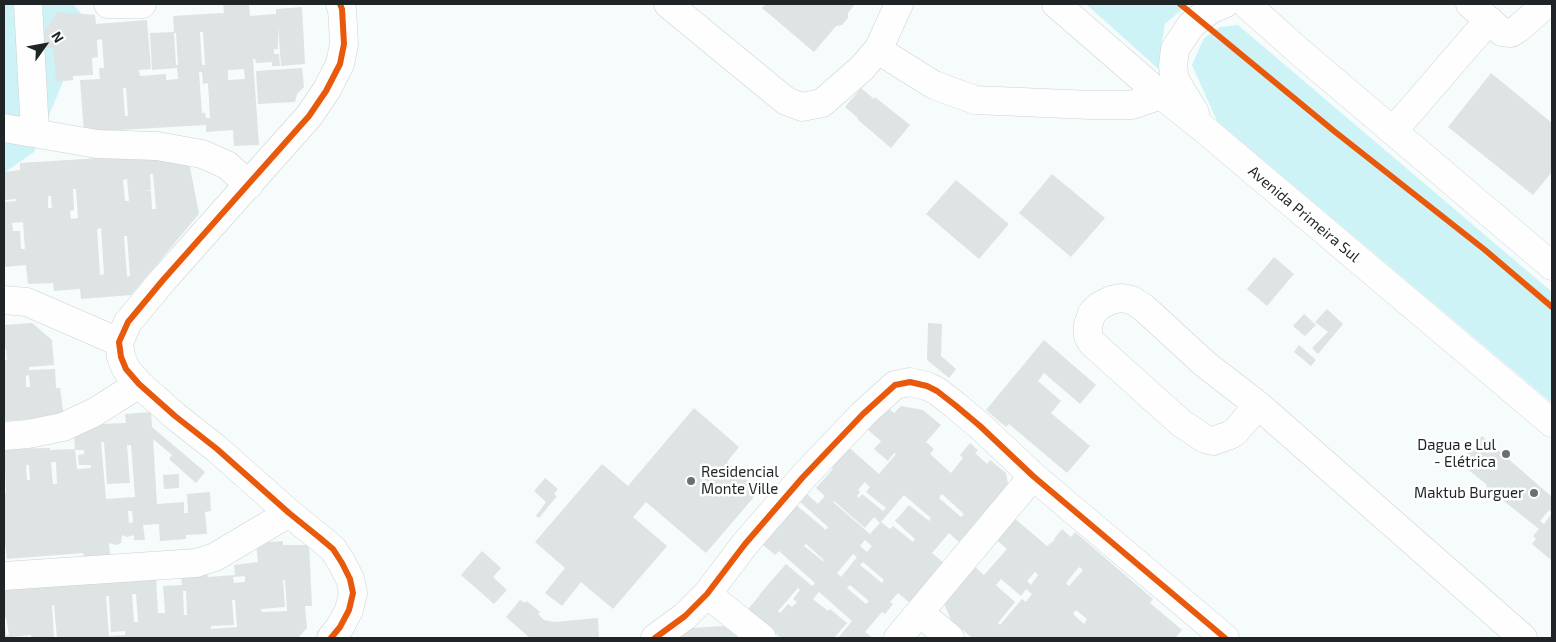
<!DOCTYPE html>
<html>
<head>
<meta charset="utf-8">
<style>
	body { margin:0 }
	#map { position:relative; width:1556px; height:642px; overflow:hidden; background:#f6fbfb; font-family:"Exo 2",sans-serif }
	canvas { display:block }
	.frame { position:absolute; inset:0; border:5px solid #1f2526; pointer-events:none }
	.north { position:absolute; left:20px; top:20px; width:50px; height:50px; -webkit-text-stroke:4px #fff; paint-order:stroke; rotate:58deg; font-size:14px; font-weight:700; line-height:20px; text-align:center; color:#1f2526 }
	.north::after { content:''; display:block; margin:auto; width:18px; height:22px; background:#1f2526; clip-path:polygon(50% 0,100% 100%,50% 72%,0 100%) }
</style>
</head>
<body>
<div id="map">
<canvas width="1556" height="642"></canvas>
<div class="frame"></div>
<div class="north">N</div>
</div>
<script>
const ctx = document.querySelector('canvas').getContext('2d');
ctx.lineJoin = 'round';
function paint(path, color) { ctx.fillStyle = color; ctx.fill(path, 'evenodd'); }
const shape = rows => new Path2D(rows.map(r => 'M' + r).join(''));
function trace(path, color, width, dash) { ctx.strokeStyle = color; ctx.lineWidth = width; ctx.lineCap = dash ? 'butt' : 'round'; ctx.setLineDash(dash || []); ctx.stroke(path); }
function label(font, color, halo, rows, align = 'center') {
  ctx.font = font + ' "Exo 2",sans-serif'; ctx.lineWidth = 5; ctx.setLineDash([]); ctx.textBaseline = 'middle'; ctx.strokeStyle = halo; ctx.fillStyle = color; for (const [text, x, y, turn = 0] of rows) {
    ctx.save(); ctx.translate(x, y); ctx.rotate((+turn || 0) * Math.PI / 180); ctx.textAlign = isNaN(turn) ? turn : align; if (halo) ctx.strokeText(text, 0, 0); ctx.fillText(text, 0, 0); ctx.restore();
  }
}
const green = shape([
	[4,4,73,4,88,21,34,152,4,173],
	[1086,4,1188,4,1165,24,1161,47,1164,74],
	[1238,25,1552,292,1552,403,1217,121,1192,65,1204,38,1220,27]
]);
const building = shape([
	[223,4,249,4,250,16,276,14,276,9,302,7,305,64,281,66,278,26,278,49,274,49,274,54,279,54,280,66,272,66,272,62,256,63,255,59,253,59,259,145,234,146,233,130,206,132,206,125,84,132,80,80,100,79,99,68,104,68,102,39,97,40,98,57,92,58,93,75,73,76,73,80,56,82,53,48,43,47,44,31,58,12,95,15,96,24,147,20,151,69,139,70,140,76,166,74,166,80,178,79,177,68,152,70,150,33,174,32,173,16,224,13],
	[200,32,203,32,205,65,202,65],
	[174,33,176,33,178,65,176,65],
	[244,69,245,79,228,80,228,70],
	[199,72,202,72,203,84,208,83,210,118,206,118,205,113,202,113],
	[123,88,126,88,128,116,125,116],
	[766,4,855,4,848,13,848,18,842,25,836,26,814,52,762,8],
	[302,68,304,87,297,94,295,102,258,104,256,71],
	[1491,73,1552,123,1552,172,1533,195,1448,127],
	[861,88,874,99,875,97,910,125,891,148,857,119,858,118,845,107],
	[148,155,171,159,190,167,199,214,131,295,81,299,80,289,54,291,53,283,28,284,26,265,4,267,4,202,16,201,16,199,4,200,4,172,20,170,20,163],
	[150,174,153,174,156,209,152,209,151,191,146,191,151,190],
	[127,179,129,201,125,201,123,180],
	[73,189,76,189,78,218,71,219,70,211,74,210],
	[48,196,51,196,52,208,48,208],
	[23,222,25,249,21,249,20,231,13,231,12,223],
	[101,228,104,274,100,275,97,229],
	[124,236,127,236,130,276,127,277],
	[1052,174,1105,218,1071,257,1019,213],
	[956,180,1009,224,979,259,926,214],
	[1274,257,1294,274,1267,306,1247,289],
	[1327,309,1343,324,1318,354,1312,348,1328,332,1315,322],
	[1304,314,1316,325,1305,336,1293,326],
	[32,323,52,340,54,365,29,367,29,370,55,369,56,388,60,388,64,417,4,421,4,360,7,360,6,349,4,349,4,325],
	[29,375,30,387,26,387,26,376],
	[928,323,942,324,941,355,940,355,956,369,949,378,927,360],
	[1044,340,1096,385,1080,404,1044,373,1038,381,1061,401,1051,413,1090,446,1067,473,1009,424,1006,427,986,410],
	[1299,345,1316,360,1311,366,1294,352],
	[901,406,923,410,941,425,926,442,934,449,930,454,951,473,963,458,960,455,970,443,978,450,975,453,987,464,990,460,1006,473,1008,484,959,542,949,533,932,553,944,563,910,603,898,593,890,602,893,604,885,614,882,612,865,632,873,638,838,638,852,621,819,592,813,599,828,611,830,609,847,623,834,638,781,638,748,609,760,595,759,595,786,564,812,586,815,583,779,551,775,555,762,544,795,504,826,530,828,527,799,501,807,494,818,504,825,496,816,488,833,469,829,465,846,445,879,474,896,454,894,453,888,461,874,449,881,441,862,425,888,408,894,413],
	[865,482,870,487,866,492,886,508,883,511,862,494,859,498,857,496,860,492,858,490],
	[942,494,964,514,961,517,939,498],
	[904,495,931,518,929,521,909,505,895,521,915,539,913,542,893,526,890,529,881,522],
	[834,501,865,528,874,517,880,523,870,534,833,502],
	[865,540,872,546,867,552,860,546],
	[806,544,824,560,823,561,804,546],
	[853,554,857,557,841,577,837,573],
	[863,562,884,580,882,583,860,565],
	[850,585,869,601,866,604,847,588],
	[798,588,800,590,793,599,797,602,792,607,788,604,780,613,778,611],
	[694,408,739,447,727,462,760,490,706,553,646,502,633,517,667,546,613,609,581,582,562,606,545,593,565,568,535,542,602,464,628,486],
	[151,412,152,427,205,472,196,483,169,459,172,455,153,439,157,504,184,502,184,513,188,513,187,494,210,492,211,511,205,512,207,534,186,535,186,539,160,541,159,524,143,525,145,540,134,540,134,535,127,537,122,535,121,543,116,545,109,543,110,555,84,557,83,553,7,559,5,544,4,544,4,493,6,493,4,449,50,448,50,450,75,449,77,469,91,468,91,465,79,465,78,455,84,454,84,450,75,450,74,436,100,424,126,423,125,414],
	[101,442,104,442,107,484,130,483,127,445,131,445,135,497,106,499],
	[51,462,56,462,57,484,53,484],
	[26,465,29,465,30,480,27,480],
	[128,511,132,511,133,522,129,523],
	[1482,436,1552,497,1552,561,1532,544,1536,539,1533,536,1539,529,1486,487,1487,485,1460,463],
	[1549,510,1552,513,1544,524,1540,521],
	[179,474,179,488,164,489,163,475],
	[545,478,558,489,554,494,557,496,539,518,536,516,546,502,534,491],
	[1013,517,1047,546,1055,540,1054,539,1062,529,1071,537,1075,532,1153,599,1150,603,1182,630,1175,638,972,638,951,620,943,601,974,566,984,575,1007,549,994,538],
	[1079,567,1083,570,1069,586,1066,583],
	[1035,572,1038,575,1031,585,1027,581],
	[1001,579,1021,596,1026,589,1032,594,1026,602,1022,599,1000,625,998,623,1015,602,996,585],
	[1076,610,1087,619,1084,624,1073,614],
	[283,541,283,545,309,545,312,606,305,606,307,628,298,638,57,638,54,605,52,605,54,638,31,638,31,635,4,638,4,625,5,625,6,635,9,635,6,618,4,618,4,588,156,577,158,613,165,613,163,586,182,585,181,576,207,573,208,577,235,575,234,565,258,562,256,543],
	[245,576,245,582,234,583,233,577],
	[283,580,285,580,287,611,262,612,261,609,285,607],
	[183,591,186,591,187,615,184,615],
	[132,594,136,594,138,622,134,622],
	[106,596,109,596,111,632,125,631,125,635,109,636],
	[232,600,235,600,237,627,211,629,211,626,234,625],
	[482,551,501,568,493,577,507,590,494,604,461,575],
	[520,600,525,603,527,601,540,612,538,614,544,620,554,622,598,618,599,638,530,638,506,617],
	[723,626,742,638,676,638,692,628]
]);
const minor = shape([
	[28,4,35,132],
	[108,4,142,4],
	[668,4,786,101,802,107,822,103,862,68,879,48,899,4],
	[1470,4,1502,32,1511,33,1519,28,1546,4],
	[879,48,886,55,934,85,975,100,1091,105,1132,105,1161,95],
	[4,128,97,144,157,146,202,154,227,165,249,185],
	[1393,131,1489,20],
	[4,300,27,302,119,342],
	[1258,405,1236,431,1230,435,1213,441,1205,439,1181,423,1092,343,1088,336,1088,325,1092,313,1099,306,1111,300,1121,298,1132,300,1144,308,1205,364,1258,405,1523,638],
	[4,436,28,434,63,427,95,412,139,384],
	[4,576,196,563,215,557,289,513],
	[707,594,762,638],
	[920,613,950,638],
	[331,638,340,627,349,610,353,593,350,579,342,563,333,549,320,538,289,513,217,449,175,416,139,384,126,369,121,357,119,342,128,322,163,280,309,116,326,91,340,64,344,44,342,9,340,4],
	[655,638,685,616,707,594,745,544,803,477,863,414,895,385,910,382,927,386,937,391,955,405,980,426,1033,476,1225,638],
	[898,638,1033,476]
]);
const major = shape([
	[1056,4,1161,95,1204,129,1552,423],
	[1246,4,1301,53,1552,266],
	[1195,113,1175,80,1173,66,1175,49,1191,25,1210,10,1224,4]
]);
const cycleway = shape([
	[1180,4,1334,131,1485,250,1552,307],
	[331,638,340,627,349,610,353,593,350,579,342,563,333,549,320,538,289,513,217,449,175,416,139,384,126,369,121,357,119,342,128,322,163,280,309,116,326,91,340,64,344,44,342,9,340,4],
	[655,638,685,616,707,594,745,544,803,477,863,414,895,385,910,382,927,386,937,391,955,405,980,426,1033,476,1225,638]
]);
const markers = [
	[1506,454,5,"#6a7071"],
	[691,481,5,"#6a7071"],
	[1534,493,5,"#6a7071"]
];
const streetNames = [
	["Avenida Primeira Sul",1304,214,40]
];
const poiNames = [
	["Dagua e Lul",1496,445],
	["- Elétrica",1496,462],
	["Residencial",701,472,"left"],
	["Monte Ville",701,489,"left"],
	["Maktub Burguer",1524,493]
];
paint(green, '#cef3f7');
paint(building, '#dee3e4');
trace(minor, '#ccd1d2', 29);
trace(major, '#ccd1d2', 29);
trace(minor, '#fefefe', 28);
trace(major, '#fefefe', 28);
trace(cycleway, '#e8590c', 6);
for (const [x, y, r, color] of markers) { const dot = new Path2D(); dot.arc(x, y, r, 0, 2 * Math.PI); ctx.fillStyle = color; ctx.fill(dot); trace(dot, '#fff', 2); }
label('15px', '#1f2526', '#fff', streetNames);
label('15px', '#1f2526', '#fff', poiNames, 'right');
</script>
</body>
</html>
